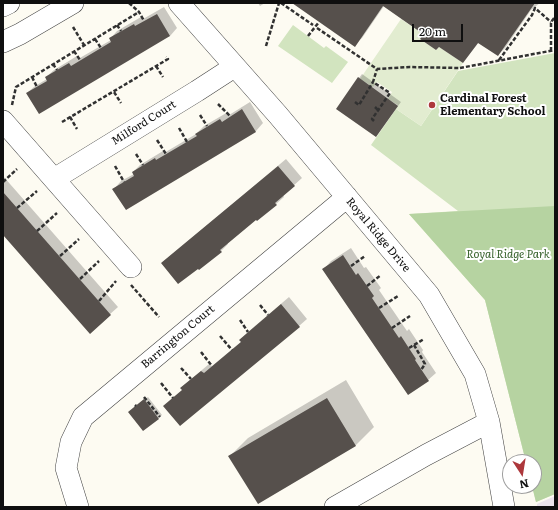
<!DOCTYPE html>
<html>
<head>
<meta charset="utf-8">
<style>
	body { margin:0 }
	#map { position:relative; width:558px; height:510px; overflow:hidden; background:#fdfbf2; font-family:Literata,serif }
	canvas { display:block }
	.frame { position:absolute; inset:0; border:4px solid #0f0f0f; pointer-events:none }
	.north { position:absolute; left:502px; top:454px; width:40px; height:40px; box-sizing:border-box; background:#fff; border:1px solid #9f9f9f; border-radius:50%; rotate:168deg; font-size:11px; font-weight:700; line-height:16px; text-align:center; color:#0f0f0f }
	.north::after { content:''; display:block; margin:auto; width:14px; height:18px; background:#ad383c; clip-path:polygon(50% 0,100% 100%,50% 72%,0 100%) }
	.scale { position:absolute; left:412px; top:24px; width:51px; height:18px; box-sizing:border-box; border:2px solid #0f0f0f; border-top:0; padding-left:5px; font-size:12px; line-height:14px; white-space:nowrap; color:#0f0f0f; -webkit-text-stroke:3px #fff; paint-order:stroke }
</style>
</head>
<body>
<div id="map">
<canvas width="558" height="510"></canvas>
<div class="frame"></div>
<div class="north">N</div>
<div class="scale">20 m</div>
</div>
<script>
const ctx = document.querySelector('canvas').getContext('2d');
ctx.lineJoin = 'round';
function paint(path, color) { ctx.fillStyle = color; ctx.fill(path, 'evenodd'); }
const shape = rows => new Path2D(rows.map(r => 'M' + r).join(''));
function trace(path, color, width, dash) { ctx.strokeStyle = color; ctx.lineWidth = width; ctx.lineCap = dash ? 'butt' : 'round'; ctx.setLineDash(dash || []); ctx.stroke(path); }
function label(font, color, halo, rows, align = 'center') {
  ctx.font = font + ' Literata,serif'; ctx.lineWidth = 4; ctx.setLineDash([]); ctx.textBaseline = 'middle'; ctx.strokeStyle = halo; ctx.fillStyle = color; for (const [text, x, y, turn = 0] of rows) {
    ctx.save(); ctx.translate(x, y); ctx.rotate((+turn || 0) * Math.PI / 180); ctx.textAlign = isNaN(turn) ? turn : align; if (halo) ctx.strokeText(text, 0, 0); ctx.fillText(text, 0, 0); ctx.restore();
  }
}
const industrial = shape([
	[555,496,555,507,537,507,537,504]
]);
const green = shape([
	[293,25,324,48,326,46,348,62,332,83,278,46],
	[555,53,555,494,536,502,532,486,534,486,534,462,526,462,485,300,409,214,458,211,371,145,396,109,421,126,458,71]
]);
const forest = shape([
	[555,206,555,494,536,502,532,486,534,486,534,462,526,462,485,300,409,214]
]);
const pitch = shape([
	[401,19,423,34,420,39,436,50,439,47,463,63,421,126,396,109,398,105,388,99,392,92,377,82,373,87,360,79]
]);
const shadow = shape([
	[258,3,265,3,260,6],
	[293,3,540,3,531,10,505,48,498,55,479,42,463,62,384,6,362,38,354,45],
	[164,7,177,28,170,36,27,93,35,86,47,79,46,77,54,70,77,56,78,59,111,40,110,39,117,31,141,17,143,19],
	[362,74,401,102,376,135,359,78],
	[250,102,263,123,256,131,126,209,114,189,121,181,134,174,133,172,140,165,163,151,164,153,196,134,204,126,228,112,229,115],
	[286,159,302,178,283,195,284,197,276,204,257,220,256,218,227,242,228,244,221,251,162,263],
	[3,176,118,307,90,332,3,234],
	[351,248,364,268,366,267,381,288,379,290,407,331,409,329,423,350,422,352,436,373,428,380,324,269,331,261],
	[289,297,307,319,299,326,164,406,183,390,181,388,189,381,209,364,212,366,242,341,240,340,248,332],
	[346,380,374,427,355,446,229,457,248,438],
	[148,397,162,415,144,430,133,409]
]);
const building = shape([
	[292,3,535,3,498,56,478,43,463,63,439,47,436,50,420,39,423,34,383,6,355,47],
	[157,14,170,36,39,114,26,93,47,81,45,77,69,63,71,66,111,42,109,38,134,24,135,26],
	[358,77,398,106,376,137,336,109],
	[242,109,256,132,126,210,112,189,134,176,132,172,155,158,156,160,197,136,195,134,220,119,222,122],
	[278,166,295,186,275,203,277,205,257,221,256,220,220,250,222,252,199,270,198,269,178,284,161,263],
	[3,192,111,315,90,334,3,235],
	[343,255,356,275,358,273,374,296,372,298,399,338,401,336,416,359,415,360,429,381,408,395,322,269],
	[281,304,300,327,180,426,163,406,182,390,180,388,201,371,204,373,241,342,239,340],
	[327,398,356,446,258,504,228,456],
	[144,399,159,419,143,431,128,412]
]);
const path = shape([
	[129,3,139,12,144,21],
	[281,3,313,25],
	[117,25,121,31],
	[73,27,84,45],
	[317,28,377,69,410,67,460,68],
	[308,36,319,22],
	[95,39,101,48],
	[266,46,279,3],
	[74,51,80,60],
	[551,51,551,22,555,17],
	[499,60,532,15,535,8,551,22],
	[53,64,57,70],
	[156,66,163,77],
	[460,68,555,50],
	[32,77,37,87],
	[114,92,121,103],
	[355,102,359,105,373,82],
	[218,104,230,116],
	[12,105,16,87,139,12],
	[375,107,378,110],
	[200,115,207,126],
	[70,117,77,129],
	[374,121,372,119,390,93,373,82,377,69],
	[62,122,168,59,166,57],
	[179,128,187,142],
	[157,140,166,154],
	[136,154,143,165],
	[115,166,124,182],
	[3,182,17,169],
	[17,208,37,191],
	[37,231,57,213],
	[60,256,79,239],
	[351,266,365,256],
	[80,279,99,261],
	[131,285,159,317],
	[367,286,381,275],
	[99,301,116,281],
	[260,305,268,315],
	[379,308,398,296],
	[240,320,248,332],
	[392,328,410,316],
	[220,336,232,350],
	[414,345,425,364,421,370],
	[409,348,424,339],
	[201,352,212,366],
	[181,368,191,379],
	[161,383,173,398],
	[144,397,160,417],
	[135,405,136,406]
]);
const minor = shape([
	[179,3,278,115,429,295,475,374,489,422,504,507],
	[3,6,9,3],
	[3,42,20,34,73,3],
	[3,121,131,267],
	[54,179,197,91,234,67],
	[78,507,66,468,71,442,83,417,347,197],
	[335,507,426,455,489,422]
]);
const markers = [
	[432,105,4,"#ad383c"]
];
const poiNames = [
	["Cardinal Forest",440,99],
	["Elementary School",440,112]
];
const streetNames = [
	["Milford Court",144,123,-32],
	["Royal Ridge Drive",378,235,50],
	["Barrington Court",178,337,-40]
];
const parkNames = [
	["Royal Ridge Park",508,255]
];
paint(industrial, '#ebe4ec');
paint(green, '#d2e4bf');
paint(forest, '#b6d3a1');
paint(pitch, '#e2ecd0');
paint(shadow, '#0003');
paint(building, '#56504c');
trace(minor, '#424242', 22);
trace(path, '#313131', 2.5, [4, 2]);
trace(minor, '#fff', 21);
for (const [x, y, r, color] of markers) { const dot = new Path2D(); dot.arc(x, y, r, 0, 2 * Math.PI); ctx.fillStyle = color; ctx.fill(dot); trace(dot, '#fff', 1.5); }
label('bold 11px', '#0f0f0f', '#fff', poiNames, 'left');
label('11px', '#0f0f0f', '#fff', streetNames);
label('italic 11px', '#325e27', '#fff', parkNames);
</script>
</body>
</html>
